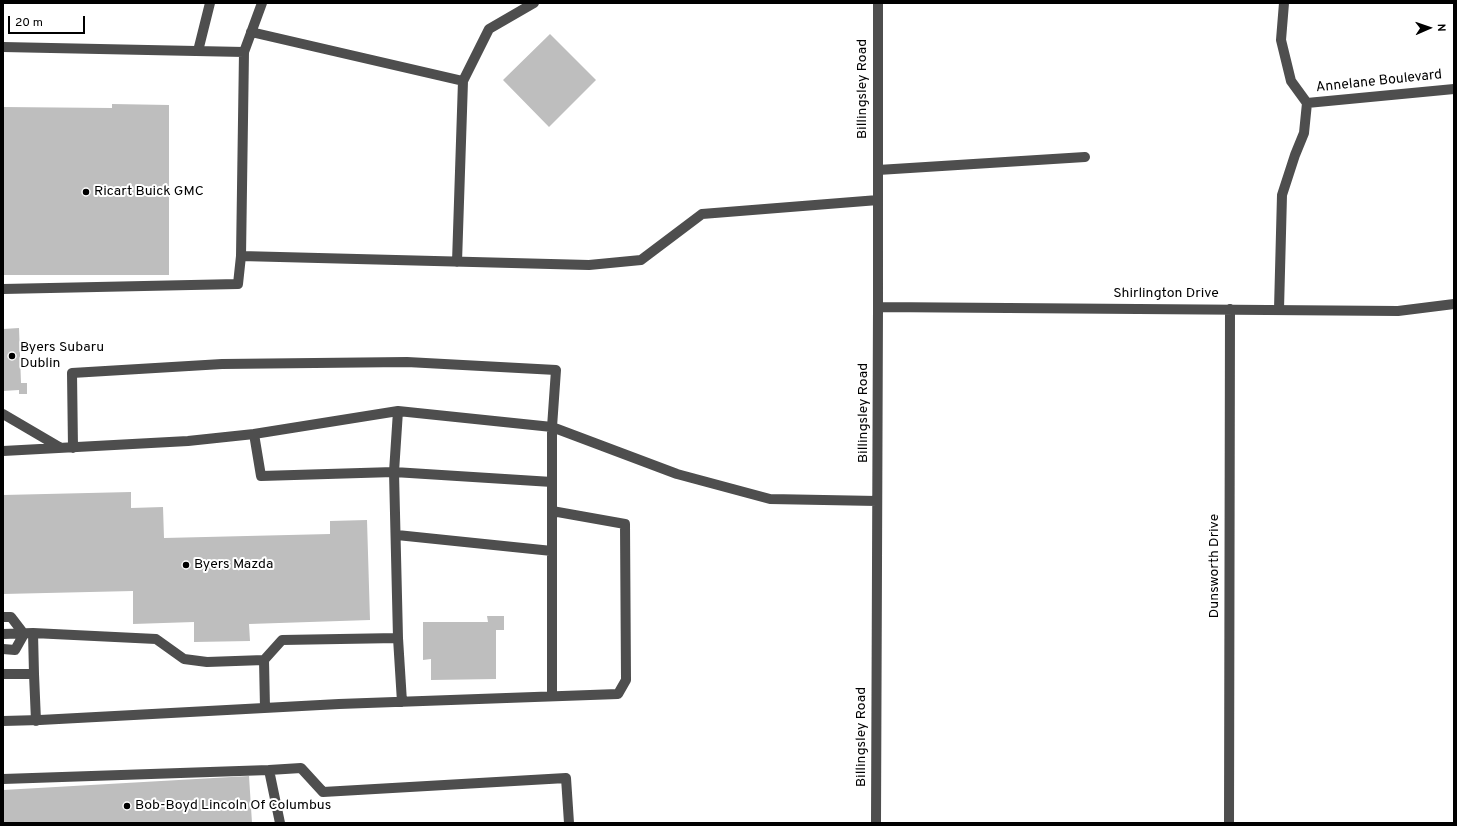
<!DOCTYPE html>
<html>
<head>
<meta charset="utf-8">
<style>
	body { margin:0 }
	#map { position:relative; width:1457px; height:826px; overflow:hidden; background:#fff; font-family:Overpass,sans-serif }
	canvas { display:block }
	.frame { position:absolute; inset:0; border:4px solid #000; pointer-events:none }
	.north { position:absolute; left:1409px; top:8px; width:40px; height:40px; -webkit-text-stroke:3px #fff; paint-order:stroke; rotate:88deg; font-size:11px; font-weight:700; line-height:16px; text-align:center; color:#000 }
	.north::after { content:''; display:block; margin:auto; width:14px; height:18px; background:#000; clip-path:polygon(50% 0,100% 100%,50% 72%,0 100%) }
	.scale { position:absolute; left:8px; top:16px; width:77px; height:18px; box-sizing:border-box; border:2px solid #000; border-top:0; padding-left:5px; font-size:12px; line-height:14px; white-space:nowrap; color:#000; -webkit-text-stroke:3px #fff; paint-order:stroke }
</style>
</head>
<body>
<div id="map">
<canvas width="1457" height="826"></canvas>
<div class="frame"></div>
<div class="north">N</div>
<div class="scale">20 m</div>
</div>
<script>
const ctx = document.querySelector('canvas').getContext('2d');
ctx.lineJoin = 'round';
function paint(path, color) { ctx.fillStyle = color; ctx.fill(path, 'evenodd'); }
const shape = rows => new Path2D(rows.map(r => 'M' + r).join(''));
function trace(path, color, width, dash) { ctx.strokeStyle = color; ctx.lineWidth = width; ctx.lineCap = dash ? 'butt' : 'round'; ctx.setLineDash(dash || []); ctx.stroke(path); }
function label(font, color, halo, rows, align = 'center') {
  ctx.font = font + ' Overpass,sans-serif'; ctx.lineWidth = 4; ctx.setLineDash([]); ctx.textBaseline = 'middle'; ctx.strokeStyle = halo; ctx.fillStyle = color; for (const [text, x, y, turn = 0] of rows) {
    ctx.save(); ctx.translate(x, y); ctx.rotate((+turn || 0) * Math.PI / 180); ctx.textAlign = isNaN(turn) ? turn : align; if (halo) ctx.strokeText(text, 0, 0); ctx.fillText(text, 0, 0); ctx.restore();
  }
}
const building = shape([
	[550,34,596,80,549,127,503,80],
	[112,104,169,105,169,275,3,275,3,107,112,108],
	[19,328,21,383,27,383,27,394,19,394,19,390,3,391,3,329],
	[131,492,131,508,163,507,164,538,330,534,330,521,367,520,370,620,249,624,250,641,194,642,194,622,133,624,133,591,3,594,3,495],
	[487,616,504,616,504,630,496,630,496,679,431,680,431,659,423,660,423,622,488,622],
	[249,776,252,823,3,823,3,790]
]);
const minor = shape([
	[251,32,463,81],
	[3,47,244,52,262,3],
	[198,51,210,3],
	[244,52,241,256,589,265,641,260,702,214,878,200],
	[1307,103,1454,89],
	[878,170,1085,157],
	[457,262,463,81,489,29,534,3],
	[3,289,238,284,241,256],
	[878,307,1398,311,1454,304],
	[1279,309,1282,195,1295,155,1304,133,1307,103,1291,81,1281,40,1284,3],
	[3,414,61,448],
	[254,434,261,476,394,472,398,411],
	[73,448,72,373,222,364,407,362,556,370,552,427,552,696],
	[3,451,188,441,254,434,398,411,552,427,677,474,770,499,877,501],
	[397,535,552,551],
	[3,617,11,617,24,634],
	[33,633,34,674],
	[3,634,33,633,156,639,184,659,207,662,264,660,282,640,398,638],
	[3,649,15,650,24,634],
	[264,660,265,708],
	[3,674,34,674,36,721],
	[402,702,398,638,394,472,552,482],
	[3,721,40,720,339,704,618,694,626,680,625,524,552,511],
	[269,770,301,768,323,792,566,778,569,823],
	[3,779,269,770,280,823],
	[876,823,878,307,878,3],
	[1229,823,1230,309]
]);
const markers = [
	[86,192,4,"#000"],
	[12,356,4,"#000"],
	[186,565,4,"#000"],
	[127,806,4,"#000"]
];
const streetNames = [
	["Annelane Boulevard",1379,82,-6],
	["Billingsley Road",863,89,-90],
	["Shirlington Drive",1166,294],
	["Billingsley Road",864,413,-90],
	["Dunsworth Drive",1215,566,-90],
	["Billingsley Road",862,737,-90]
];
const poiNames = [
	["Ricart Buick GMC",94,192],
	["Byers Subaru",20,348],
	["Dublin",20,364],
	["Byers Mazda",194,565],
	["Bob-Boyd Lincoln Of Columbus",135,806]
];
paint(building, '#bebebe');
trace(minor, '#4e4e4e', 10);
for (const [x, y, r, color] of markers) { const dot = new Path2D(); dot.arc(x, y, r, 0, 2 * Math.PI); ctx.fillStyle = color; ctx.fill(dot); trace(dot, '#fff', 1.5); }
label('14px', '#000', '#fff', streetNames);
label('14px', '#000', '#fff', poiNames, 'left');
</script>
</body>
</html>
